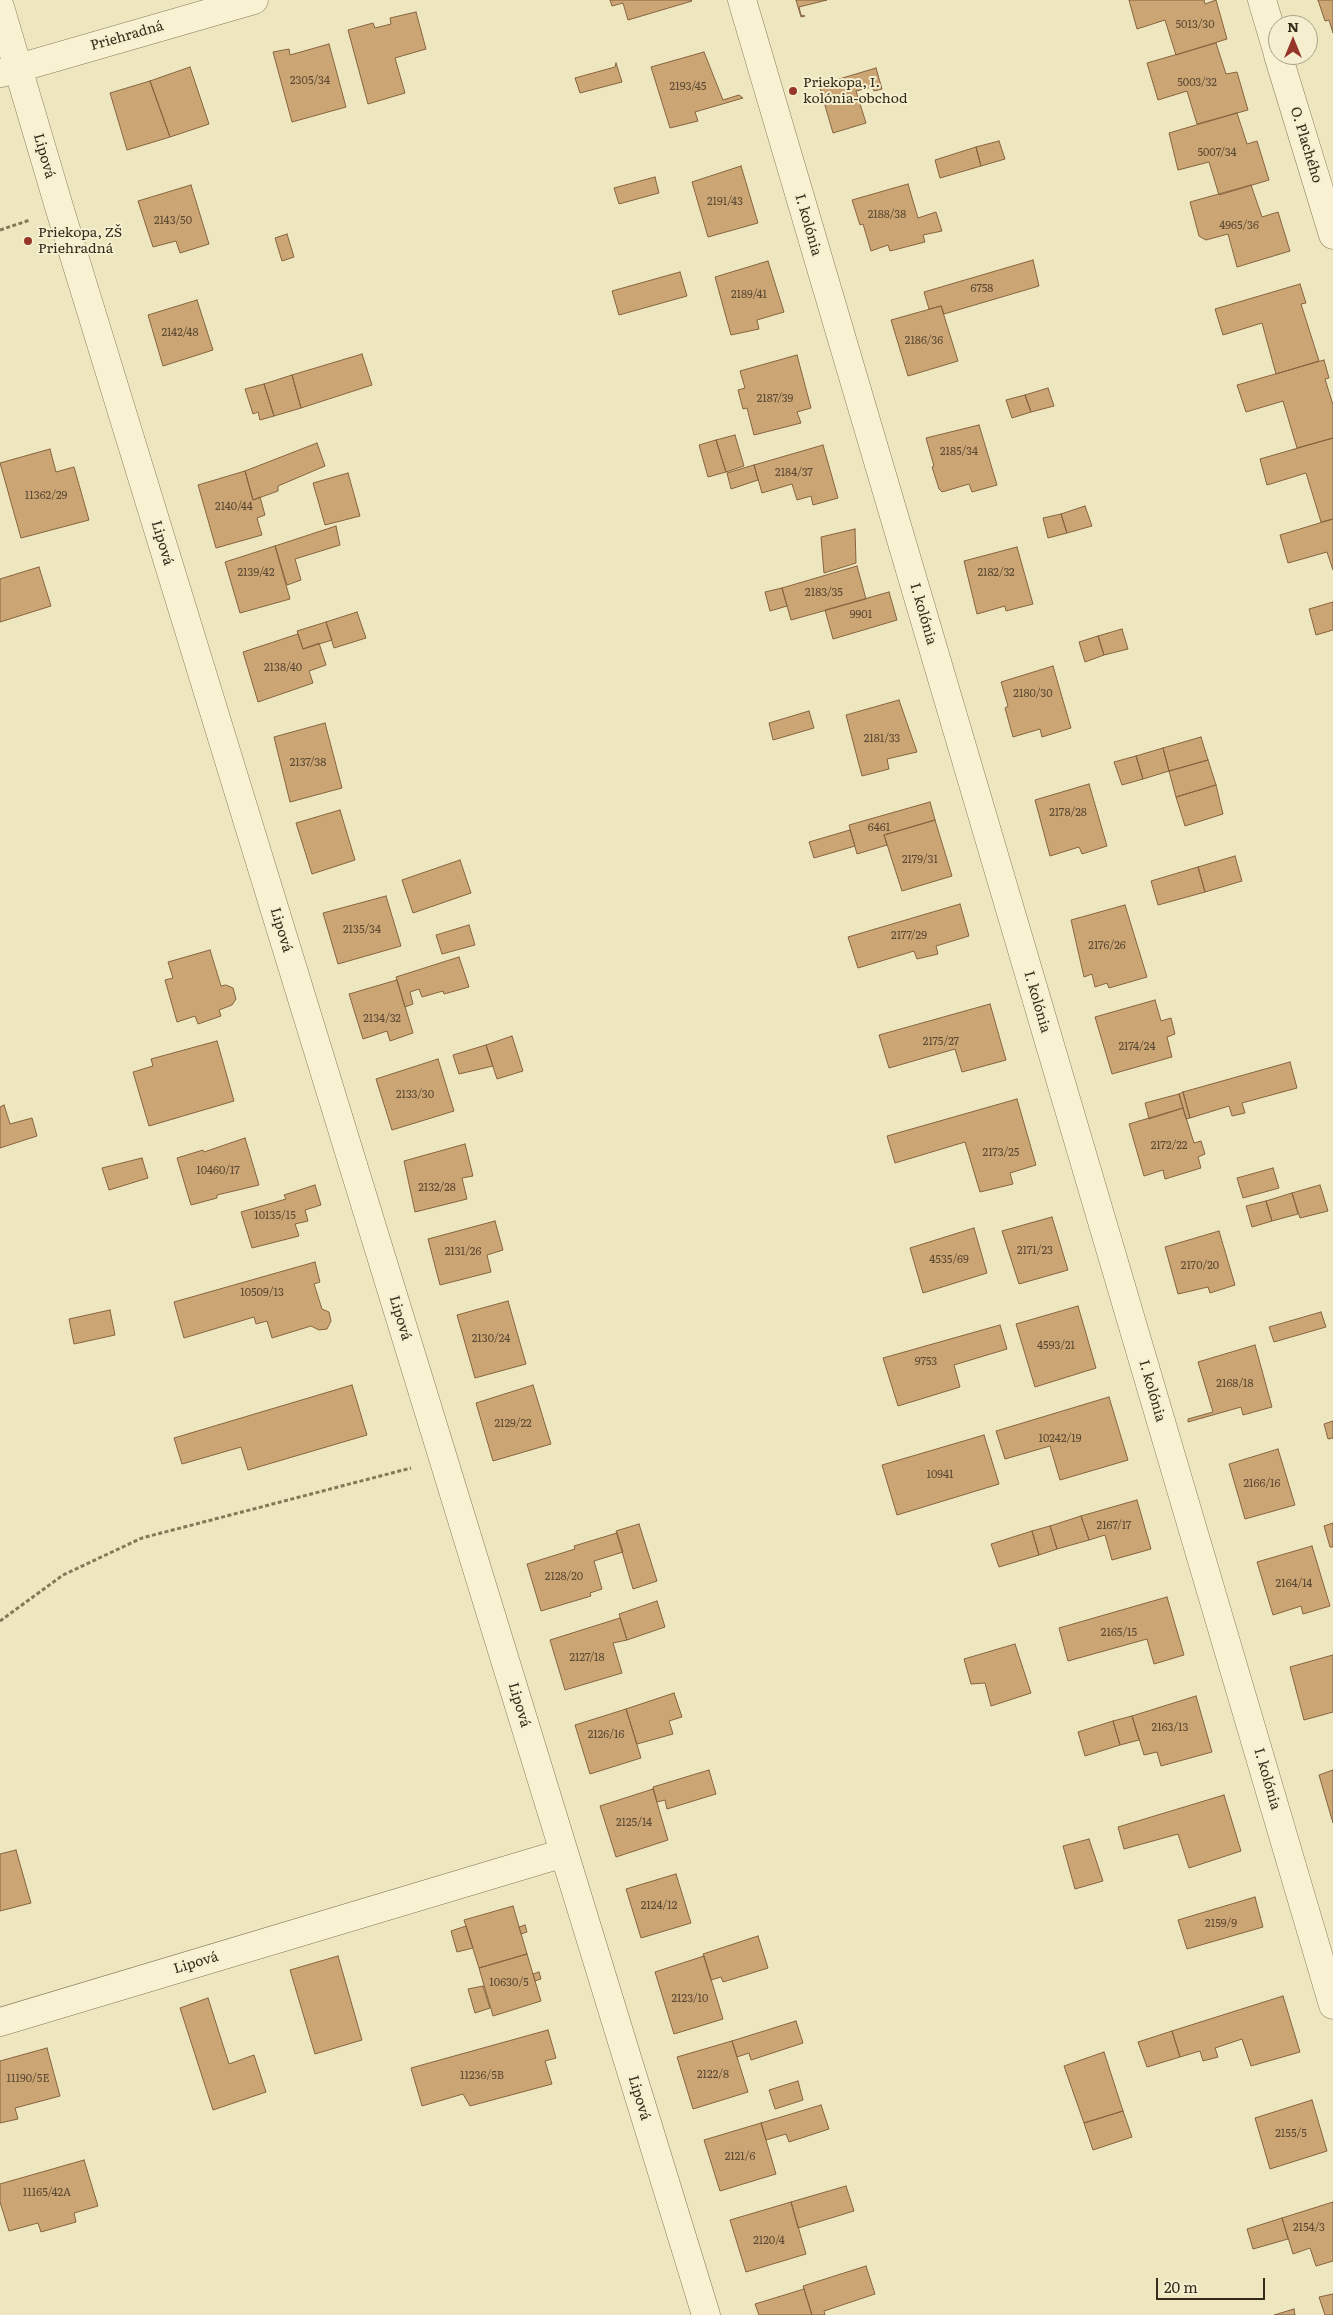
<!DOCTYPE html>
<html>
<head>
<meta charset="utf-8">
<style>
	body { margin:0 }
	#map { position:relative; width:1333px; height:2315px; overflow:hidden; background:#eee6bf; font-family:Literata,serif }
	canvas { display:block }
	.north { position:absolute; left:1268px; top:15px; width:50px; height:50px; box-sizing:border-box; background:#f5efcf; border:1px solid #a9a187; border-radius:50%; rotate:0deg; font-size:14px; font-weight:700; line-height:20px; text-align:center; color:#362c1c }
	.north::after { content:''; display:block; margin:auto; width:18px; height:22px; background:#953628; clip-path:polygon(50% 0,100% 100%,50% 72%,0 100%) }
	.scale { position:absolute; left:1156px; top:2278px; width:109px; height:22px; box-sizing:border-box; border:2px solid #362c1c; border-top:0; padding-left:6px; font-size:15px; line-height:18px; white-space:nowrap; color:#362c1c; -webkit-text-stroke:4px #f5efcf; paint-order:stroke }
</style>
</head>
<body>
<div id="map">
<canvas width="1333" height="2315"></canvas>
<div class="north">N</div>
<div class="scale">20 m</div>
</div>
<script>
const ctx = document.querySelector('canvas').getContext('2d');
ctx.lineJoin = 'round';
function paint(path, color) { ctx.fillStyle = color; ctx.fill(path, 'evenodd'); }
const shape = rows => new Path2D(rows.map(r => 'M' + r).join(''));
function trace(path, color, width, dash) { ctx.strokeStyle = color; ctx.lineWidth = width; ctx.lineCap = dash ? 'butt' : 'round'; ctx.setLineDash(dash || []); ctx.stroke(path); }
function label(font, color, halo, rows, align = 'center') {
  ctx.font = font + ' Literata,serif'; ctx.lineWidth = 4; ctx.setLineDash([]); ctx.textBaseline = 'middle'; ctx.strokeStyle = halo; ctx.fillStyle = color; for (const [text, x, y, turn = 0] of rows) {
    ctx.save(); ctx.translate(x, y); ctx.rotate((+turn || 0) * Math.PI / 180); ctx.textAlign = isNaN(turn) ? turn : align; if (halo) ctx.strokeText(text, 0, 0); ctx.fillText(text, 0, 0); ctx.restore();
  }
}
const building = shape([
	[610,0,691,0,692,1,628,20,623,3,612,6,610,0],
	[796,0,827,0,799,7,801,15,805,16,801,17,796,0],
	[1129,0,1204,0,1205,4,1216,0,1227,39,1176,55,1165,20,1137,29,1129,0],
	[1318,0,1333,0,1333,33,1329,20,1325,21,1318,0],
	[416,12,426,49,395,58,405,93,368,104,348,30,373,23,375,28,391,24,390,18,416,12],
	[1216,43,1226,74,1237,72,1248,110,1197,124,1187,91,1158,100,1147,63,1216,43],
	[329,44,346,107,292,122,273,52,289,49,290,55,329,44],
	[704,52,723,100,739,95,743,98,695,112,698,121,670,128,651,67,704,52],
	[616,63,622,82,580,93,575,78,615,67,616,63],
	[190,67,209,124,170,137,150,81,190,67],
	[876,68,882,89,874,91,872,87,856,91,866,123,833,133,819,85,876,68],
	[150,81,170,137,127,150,110,93,150,81],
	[1237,113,1247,144,1257,141,1269,180,1219,195,1209,162,1178,170,1169,133,1237,113],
	[999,141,1005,159,981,166,976,147,999,141],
	[976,147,981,166,940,178,935,160,976,147],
	[741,166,758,223,708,237,692,182,741,166],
	[655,177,659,193,619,204,614,188,655,177],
	[908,184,918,218,936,212,942,231,923,235,925,242,890,251,888,245,871,251,863,224,860,225,852,200,908,184],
	[191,185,209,244,180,253,176,241,153,247,138,201,191,185],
	[1251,185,1262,217,1278,212,1290,251,1237,267,1228,234,1206,240,1199,236,1190,202,1251,185],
	[287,234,294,257,282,261,275,238,287,234],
	[1033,260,1039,286,944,314,941,306,929,309,924,292,1033,260],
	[768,261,784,312,757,320,759,329,731,335,715,277,768,261],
	[680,272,687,296,619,315,612,291,680,272],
	[1300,284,1306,303,1301,304,1319,361,1276,374,1262,323,1223,335,1215,309,1300,284],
	[197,300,213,350,163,366,148,315,197,300],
	[941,306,958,361,908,376,891,320,941,306],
	[362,354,372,385,301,408,292,375,362,354],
	[797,355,811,408,797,412,801,423,754,435,747,408,743,409,738,390,745,388,740,371,797,355],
	[1324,360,1329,378,1325,379,1333,405,1333,438,1297,448,1283,401,1246,412,1237,385,1324,360],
	[292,375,301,408,274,416,264,384,292,375],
	[264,384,274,416,260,420,258,412,253,414,245,389,264,384],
	[1048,388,1054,406,1031,412,1025,395,1048,388],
	[1025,395,1031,412,1012,418,1006,400,1025,395],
	[979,425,997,485,972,492,969,484,942,492,939,489,932,467,934,466,926,438,979,425],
	[735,435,744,466,726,472,716,440,735,435],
	[1333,438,1333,519,1321,522,1306,473,1267,485,1260,459,1333,438],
	[716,440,726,472,708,477,699,445,716,440],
	[317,443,325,466,278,486,278,491,253,500,245,471,317,443],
	[823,445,838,498,813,505,811,496,797,500,792,484,762,493,754,465,823,445],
	[50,449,56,472,74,467,89,520,21,538,0,463,50,449],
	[754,465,758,480,731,489,727,473,754,465],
	[245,471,253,500,260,497,265,515,257,518,262,535,216,548,198,485,245,471],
	[348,473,360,516,325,525,313,483,348,473],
	[1085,506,1092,526,1067,533,1061,514,1085,506],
	[1061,514,1067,533,1048,538,1043,518,1061,514],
	[1333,519,1333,570,1327,552,1288,563,1280,535,1333,519],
	[336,526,340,545,295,559,301,580,287,585,275,546,336,526],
	[855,529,856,563,824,573,821,537,855,529],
	[275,546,290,599,240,613,225,562,275,546],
	[1017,547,1033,604,1006,611,1005,606,977,614,964,561,1017,547],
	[857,566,866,599,791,620,782,588,857,566],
	[39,567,51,606,0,622,0,579,39,567],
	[782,588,787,606,770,611,765,592,782,588],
	[889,592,897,620,833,639,825,610,889,592],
	[1333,602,1333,630,1316,635,1309,609,1333,602],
	[357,612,366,638,334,648,326,622,357,612],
	[326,622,332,640,303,649,297,631,326,622],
	[1122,629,1128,649,1104,655,1098,636,1122,629],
	[298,634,303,649,319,643,326,665,309,671,313,683,258,702,243,652,298,634],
	[1098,636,1104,655,1085,662,1079,642,1098,636],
	[1053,666,1071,728,1042,737,1040,729,1013,737,1005,708,1008,706,1001,682,1053,666],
	[899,700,917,752,887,759,889,769,862,776,846,715,899,700],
	[809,711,814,728,773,740,769,723,809,711],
	[325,723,342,788,290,802,274,737,325,723],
	[1201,737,1208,760,1169,771,1163,748,1201,737],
	[1163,748,1169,771,1143,779,1136,756,1163,748],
	[1136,756,1143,779,1122,785,1114,762,1136,756],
	[1208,760,1216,785,1176,797,1169,771,1208,760],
	[1089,784,1107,846,1082,854,1079,847,1050,856,1035,800,1089,784],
	[1216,785,1223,814,1185,826,1176,797,1216,785],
	[930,802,935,820,884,835,887,845,857,854,849,825,930,802],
	[340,810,355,860,312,874,296,823,340,810],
	[935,820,952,876,902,891,884,835,935,820],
	[850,830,855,846,814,858,809,842,850,830],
	[1235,856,1242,881,1205,892,1198,867,1235,856],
	[460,860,471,893,413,913,402,880,460,860],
	[1198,867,1205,892,1158,905,1151,881,1198,867],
	[386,896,401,946,338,964,323,913,386,896],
	[960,904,969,936,936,946,938,954,917,959,914,951,858,968,848,937,960,904],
	[1125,905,1147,977,1109,988,1107,983,1095,987,1092,974,1084,977,1071,920,1125,905],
	[469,925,475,945,442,954,436,935,469,925],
	[210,950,221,986,226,985,233,988,236,999,232,1005,219,1010,221,1016,198,1024,195,1016,177,1022,165,980,173,978,168,962,210,950],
	[459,957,469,987,444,994,443,991,422,997,419,989,410,992,413,1004,405,1007,396,977,459,957],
	[397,980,413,1033,390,1041,387,1031,363,1039,349,994,397,980],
	[1155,1000,1161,1021,1171,1018,1175,1034,1167,1037,1172,1057,1112,1074,1095,1017,1155,1000],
	[990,1004,1006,1060,962,1072,955,1049,889,1068,879,1035,990,1004],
	[512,1036,523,1071,497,1079,486,1045,512,1036],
	[217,1041,234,1101,149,1126,133,1072,153,1066,151,1059,217,1041],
	[486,1045,493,1066,459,1074,453,1055,486,1045],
	[438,1059,454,1111,392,1130,376,1079,438,1059],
	[1290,1062,1297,1088,1242,1103,1245,1113,1232,1116,1229,1106,1190,1118,1183,1092,1290,1062],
	[1183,1092,1190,1118,1186,1119,1179,1094,1183,1092],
	[1179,1094,1183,1108,1149,1119,1145,1103,1179,1094],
	[1017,1099,1036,1165,1010,1173,1013,1184,980,1192,965,1142,895,1163,887,1136,1017,1099],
	[4,1105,10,1124,32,1118,37,1136,0,1148,0,1107,4,1105],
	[1183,1108,1194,1143,1201,1141,1205,1154,1198,1157,1201,1168,1165,1179,1163,1170,1144,1176,1129,1124,1183,1108],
	[245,1138,259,1185,217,1195,217,1198,191,1205,177,1158,203,1150,204,1152,245,1138],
	[465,1144,473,1176,462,1178,467,1199,415,1212,404,1161,465,1144],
	[142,1158,148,1178,109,1190,102,1168,142,1158],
	[1273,1168,1279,1188,1243,1198,1237,1178,1273,1168],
	[315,1185,321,1205,305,1210,308,1221,295,1224,299,1236,252,1248,241,1212,286,1199,284,1195,315,1185],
	[1320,1185,1328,1211,1300,1218,1292,1193,1320,1185],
	[1292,1193,1298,1214,1272,1221,1266,1201,1292,1193],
	[1266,1201,1272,1221,1252,1227,1246,1206,1266,1201],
	[1052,1217,1068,1270,1019,1284,1002,1231,1052,1217],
	[495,1221,503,1250,487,1255,491,1272,440,1285,428,1239,495,1221],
	[974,1228,987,1273,923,1293,910,1248,974,1228],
	[1219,1231,1235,1285,1210,1293,1208,1287,1178,1294,1165,1247,1219,1231],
	[315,1262,320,1282,314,1284,322,1309,329,1312,331,1321,327,1329,319,1330,311,1326,272,1338,267,1321,256,1324,254,1317,184,1338,174,1302,315,1262],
	[508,1301,526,1364,475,1378,457,1315,508,1301],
	[1078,1306,1096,1368,1035,1387,1016,1324,1078,1306],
	[110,1310,115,1335,74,1344,69,1319,110,1310],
	[1321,1312,1326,1327,1274,1342,1269,1327,1321,1312],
	[1000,1325,1007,1349,954,1365,960,1387,898,1406,883,1358,1000,1325],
	[1255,1345,1272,1407,1243,1415,1241,1407,1188,1422,1188,1419,1213,1412,1198,1362,1255,1345],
	[352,1385,367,1435,248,1470,241,1447,182,1464,174,1438,352,1385],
	[533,1385,551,1444,493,1461,476,1403,533,1385],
	[1109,1397,1128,1460,1060,1480,1050,1446,1005,1459,996,1431,1109,1397],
	[1333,1421,1333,1438,1328,1439,1324,1424,1333,1421],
	[984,1435,999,1484,897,1515,882,1465,984,1435],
	[1278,1449,1295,1505,1245,1519,1229,1464,1278,1449],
	[1137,1500,1151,1549,1112,1560,1105,1535,1089,1540,1081,1516,1137,1500],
	[1081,1516,1089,1540,1057,1549,1050,1526,1081,1516],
	[1333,1523,1333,1547,1330,1547,1324,1526,1333,1523],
	[639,1524,657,1581,633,1589,616,1531,639,1524],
	[1050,1526,1057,1549,1039,1555,1032,1531,1050,1526],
	[1032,1531,1039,1555,999,1567,991,1544,1032,1531],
	[617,1533,623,1552,594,1561,602,1589,590,1593,591,1596,541,1611,527,1564,575,1549,574,1546,617,1533],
	[1312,1546,1330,1606,1303,1614,1301,1606,1273,1615,1257,1562,1312,1546],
	[1167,1597,1184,1655,1154,1664,1147,1639,1068,1661,1059,1628,1167,1597],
	[657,1601,665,1627,627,1640,619,1614,657,1601],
	[620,1618,627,1640,613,1643,622,1673,565,1690,550,1640,620,1618],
	[1015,1644,1031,1693,991,1706,985,1683,971,1684,964,1659,1015,1644],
	[1333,1655,1333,1712,1304,1720,1290,1667,1333,1655],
	[674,1693,682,1717,669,1721,673,1734,637,1744,626,1709,674,1693],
	[1196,1696,1212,1752,1161,1766,1157,1752,1144,1755,1132,1716,1196,1696],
	[626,1709,641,1758,590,1774,575,1725,626,1709],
	[1132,1716,1139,1740,1120,1745,1113,1721,1132,1716],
	[1113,1721,1120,1745,1085,1756,1078,1732,1113,1721],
	[709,1770,716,1794,667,1809,665,1800,657,1802,653,1787,709,1770],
	[1333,1770,1333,1823,1319,1775,1333,1770],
	[653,1789,668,1840,616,1857,600,1806,653,1789],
	[1224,1795,1241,1851,1189,1868,1178,1834,1124,1849,1118,1827,1224,1795],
	[1089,1839,1103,1881,1075,1889,1063,1846,1089,1839],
	[16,1850,31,1903,0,1911,0,1854,16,1850],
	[676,1874,691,1923,641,1938,626,1889,676,1874],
	[1255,1897,1263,1927,1187,1949,1178,1920,1255,1897],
	[513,1906,527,1954,479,1968,464,1920,513,1906],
	[525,1925,527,1932,521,1934,519,1927,525,1925],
	[466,1926,473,1948,457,1952,451,1931,466,1926],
	[758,1936,768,1968,723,1982,721,1977,711,1980,703,1954,758,1936],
	[527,1954,541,2001,493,2016,479,1968,527,1954],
	[338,1956,362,2040,315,2054,290,1970,338,1956],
	[704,1956,723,2019,674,2034,655,1972,704,1956],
	[539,1972,541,1979,535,1981,533,1974,539,1972],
	[483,1986,490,2008,475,2013,468,1989,483,1986],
	[1283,1996,1300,2052,1251,2066,1242,2039,1215,2048,1218,2057,1203,2061,1200,2051,1180,2057,1172,2031,1283,1996],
	[208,1998,229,2064,254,2055,266,2092,213,2110,180,2008,208,1998],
	[796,2021,803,2043,751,2060,749,2053,737,2057,732,2041,796,2021],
	[548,2030,556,2058,545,2061,552,2084,470,2106,463,2094,422,2106,411,2068,548,2030],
	[1172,2031,1180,2057,1147,2067,1138,2042,1172,2031],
	[732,2041,748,2092,693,2109,677,2057,732,2041],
	[47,2048,60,2096,15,2108,18,2119,0,2123,0,2061,47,2048],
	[1104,2052,1123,2111,1084,2123,1064,2066,1104,2052],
	[798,2081,803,2100,775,2109,769,2090,798,2081],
	[1312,2100,1327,2151,1270,2169,1255,2118,1312,2100],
	[821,2105,829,2129,789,2142,786,2134,766,2140,761,2123,821,2105],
	[1123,2111,1132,2137,1093,2150,1084,2123,1123,2111],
	[761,2123,776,2174,720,2191,704,2140,761,2123],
	[84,2160,98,2206,74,2213,76,2222,41,2232,38,2223,9,2231,0,2202,0,2184,84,2160],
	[846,2186,854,2211,798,2228,791,2202,846,2186],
	[791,2202,806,2254,746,2272,730,2220,791,2202],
	[1333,2202,1333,2261,1316,2266,1310,2248,1293,2254,1282,2218,1333,2202],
	[1282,2218,1288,2239,1253,2249,1247,2229,1282,2218],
	[866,2266,875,2294,824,2311,825,2315,812,2315,803,2286,866,2266],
	[804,2289,812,2315,759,2315,755,2304,804,2289],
	[1333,2294,1333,2315,1325,2315,1319,2297,1333,2294],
	[1294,2309,1295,2315,1274,2315,1294,2309]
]);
const path = shape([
	[0,230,30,220],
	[0,1621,63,1575,142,1538,411,1468]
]);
const minor = shape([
	[742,0,1333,2005],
	[1262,0,1278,54],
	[0,7,60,210,706,2315],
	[1278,55,1333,235],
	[1,73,254,0],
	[0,2022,564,1853]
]);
const markers = [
	[793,91,5,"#953628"],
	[28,241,5,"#953628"]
];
const numberNames = [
	["5013/30",1195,25],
	["2305/34",310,81],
	["5003/32",1197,83],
	["2193/45",688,87],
	["5007/34",1217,153],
	["2191/43",725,202],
	["2188/38",887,215],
	["2143/50",173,221],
	["4965/36",1239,226],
	["6758",982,289],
	["2189/41",749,295],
	["2142/48",180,333],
	["2186/36",924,341],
	["2187/39",775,399],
	["2185/34",959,452],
	["2184/37",794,473],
	["11362/29",46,496],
	["2140/44",234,507],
	["2139/42",256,573],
	["2182/32",996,573],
	["2183/35",824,593],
	["9901",861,615],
	["2138/40",283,668],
	["2180/30",1033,694],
	["2181/33",882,739],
	["2137/38",308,763],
	["2178/28",1068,813],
	["6461",879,828],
	["2179/31",920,860],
	["2135/34",362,930],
	["2177/29",909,936],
	["2176/26",1107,946],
	["2134/32",382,1019],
	["2175/27",941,1042],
	["2174/24",1137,1047],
	["2133/30",415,1095],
	["2172/22",1169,1146],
	["2173/25",1001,1153],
	["10460/17",218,1171],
	["2132/28",437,1188],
	["10135/15",275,1216],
	["2171/23",1035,1251],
	["2131/26",463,1252],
	["4535/69",949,1260],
	["2170/20",1200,1266],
	["10509/13",262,1293],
	["2130/24",491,1339],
	["4593/21",1056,1346],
	["9753",926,1362],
	["2168/18",1235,1384],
	["2129/22",513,1424],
	["10242/19",1060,1439],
	["10941",940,1475],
	["2166/16",1262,1484],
	["2167/17",1114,1526],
	["2128/20",564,1577],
	["2164/14",1294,1584],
	["2165/15",1119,1633],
	["2127/18",587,1658],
	["2163/13",1170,1728],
	["2126/16",606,1735],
	["2125/14",634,1823],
	["2124/12",659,1906],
	["2159/9",1221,1924],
	["10630/5",509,1983],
	["2123/10",690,1999],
	["2122/8",713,2075],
	["11236/5B",482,2076],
	["11190/5E",28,2079],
	["2155/5",1291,2134],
	["2121/6",740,2157],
	["11165/42A",47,2193],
	["2154/3",1309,2228],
	["2120/4",769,2241]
];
const streetNames = [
	["Priehradná",127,36,-16],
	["O. Plachého",1306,145,73],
	["Lipová",44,156,74],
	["I. kolónia",808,225,74],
	["Lipová",162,543,73],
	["I. kolónia",923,614,74],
	["Lipová",281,930,73],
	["I. kolónia",1037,1002,74],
	["Lipová",400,1318,73],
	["I. kolónia",1152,1391,74],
	["Lipová",519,1705,73],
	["I. kolónia",1267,1779,74],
	["Lipová",196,1963,-17],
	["Lipová",639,2098,73]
];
const poiNames = [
	["Priekopa, I.",803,83],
	["kolónia-obchod",803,99],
	["Priekopa, ZŠ",38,233],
	["Priehradná",38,249]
];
paint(building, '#cca575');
trace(building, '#85643e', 1);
trace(minor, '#867758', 29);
trace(path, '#867758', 3, [4, 2.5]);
trace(minor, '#f9f2d2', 28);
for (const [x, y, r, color] of markers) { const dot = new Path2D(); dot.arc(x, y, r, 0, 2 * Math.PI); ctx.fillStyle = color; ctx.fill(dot); trace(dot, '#f5efcf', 2); }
label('11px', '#5c4a32', null, numberNames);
label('14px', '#362c1c', '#f5efcf', streetNames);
label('14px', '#362c1c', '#f5efcf', poiNames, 'left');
</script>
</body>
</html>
